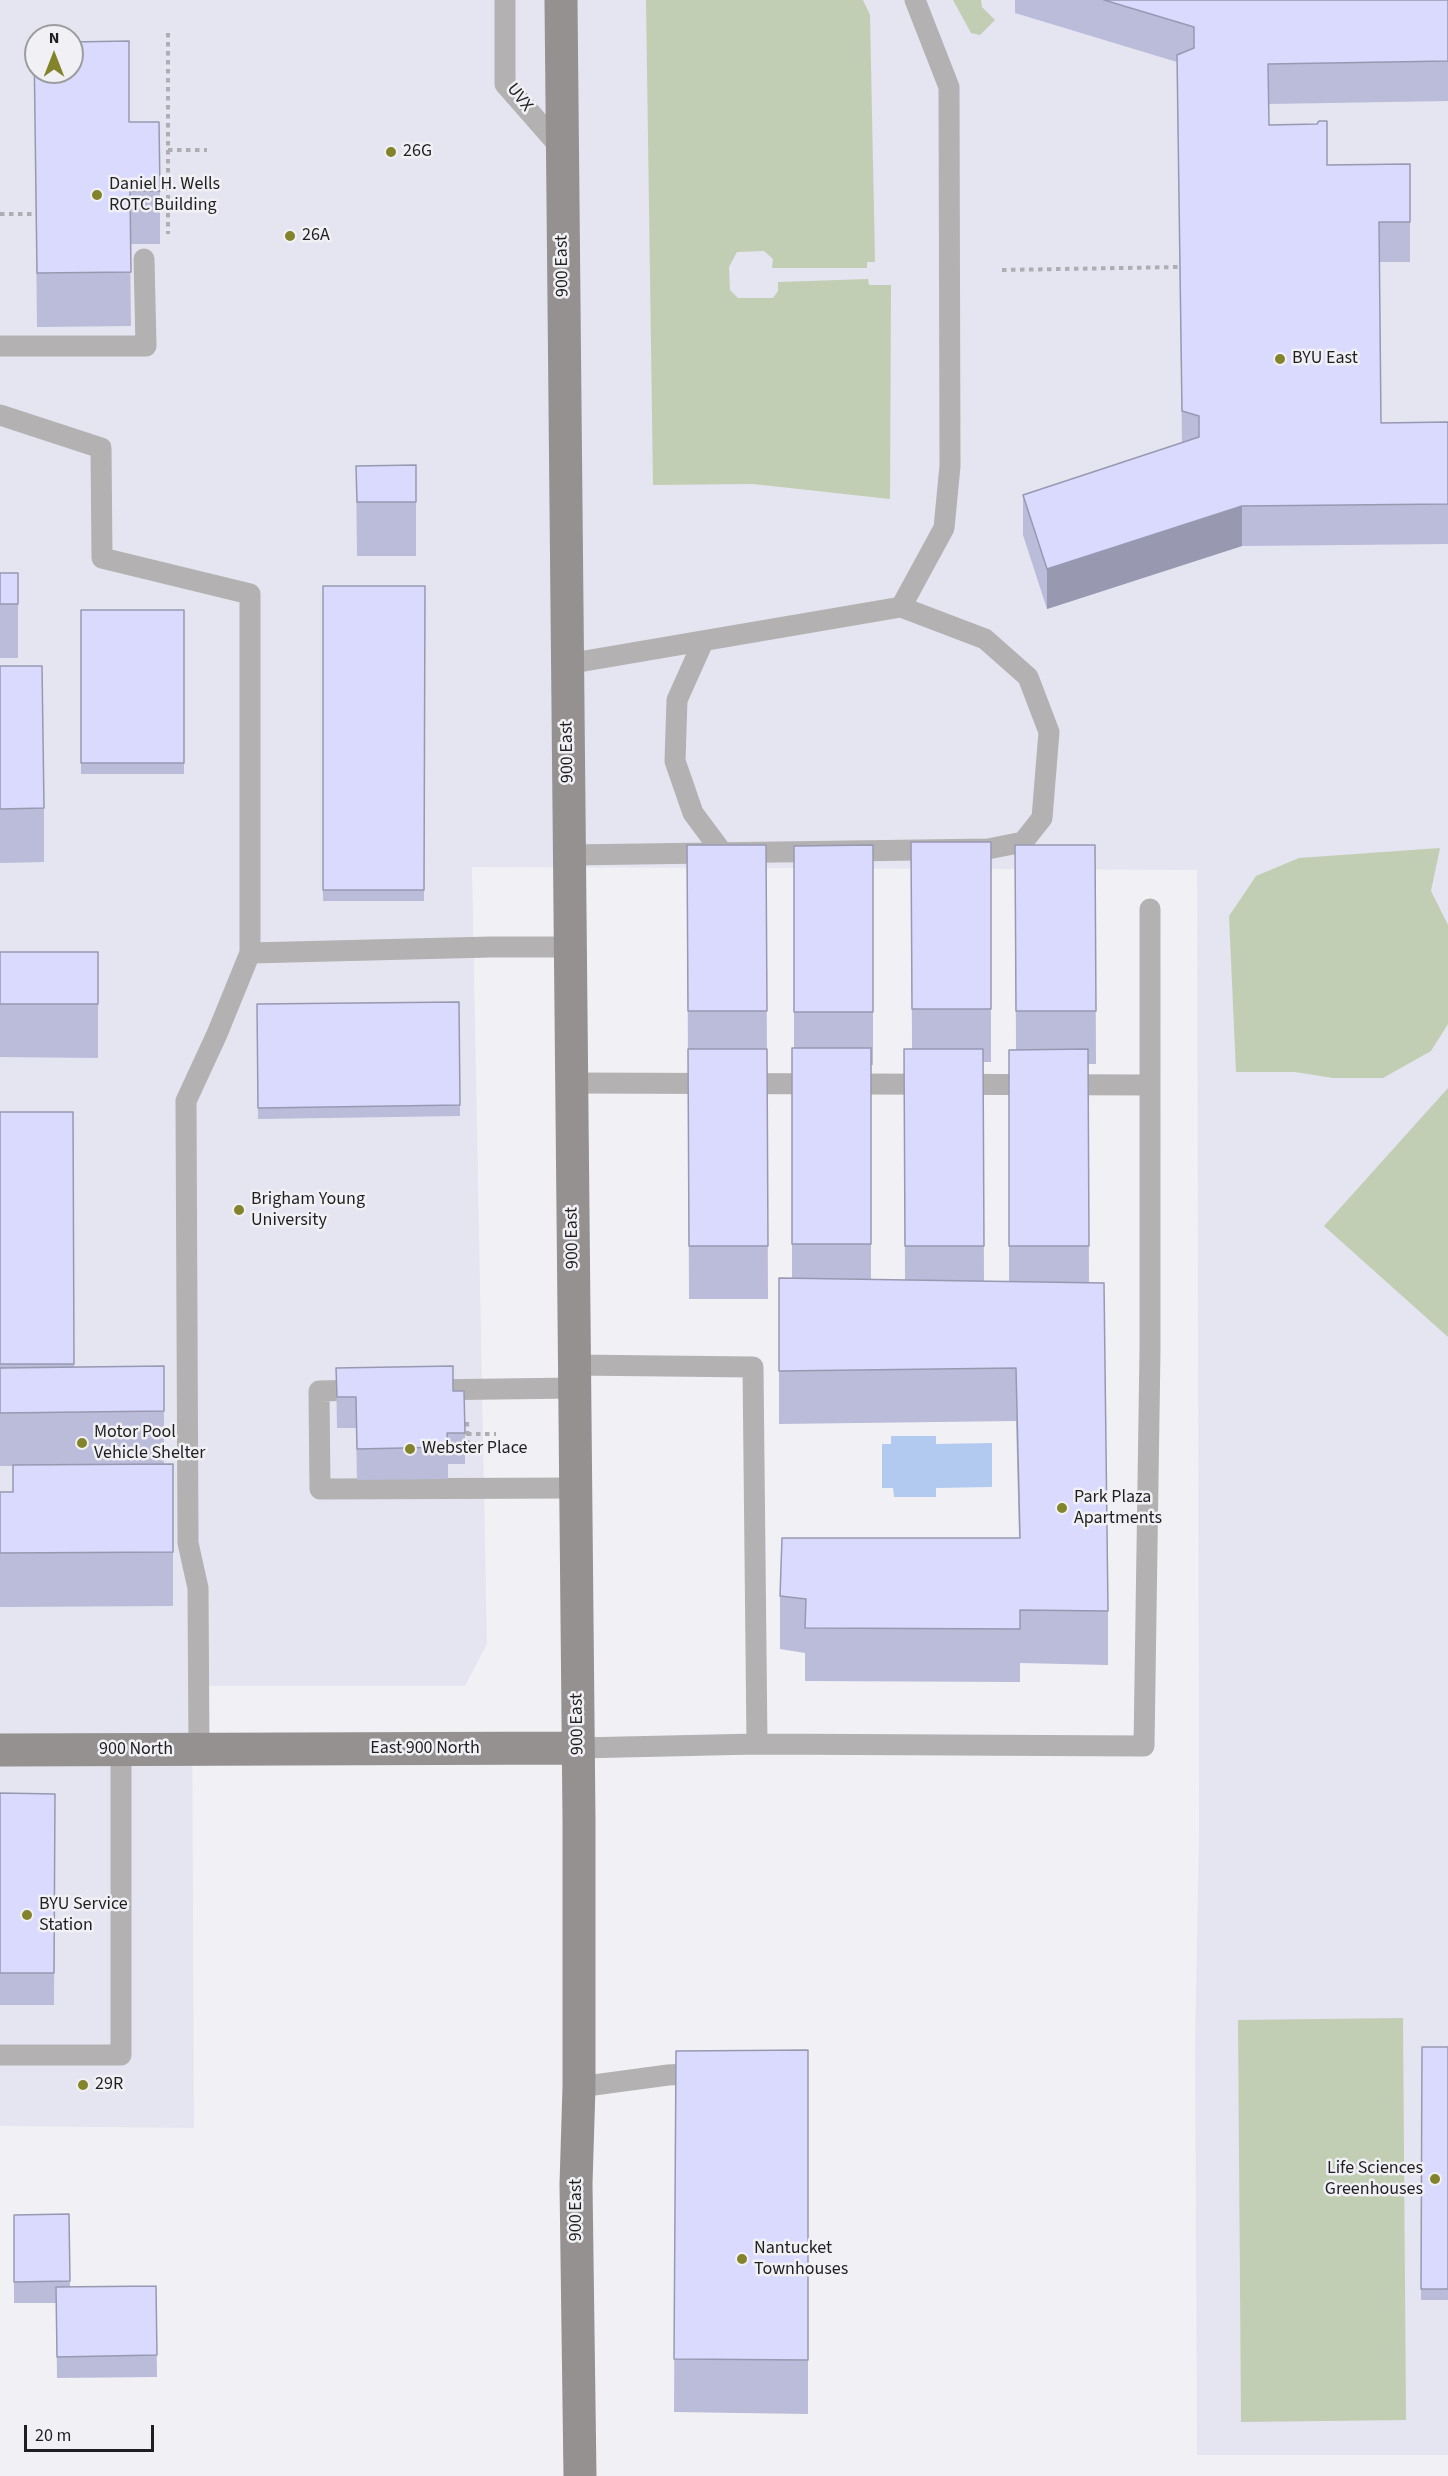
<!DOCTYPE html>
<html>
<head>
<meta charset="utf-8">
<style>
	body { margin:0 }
	#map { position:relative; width:1448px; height:2476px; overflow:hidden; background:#f1f1f5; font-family:"Source Sans 3",sans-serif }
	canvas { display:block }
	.north { position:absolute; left:24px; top:24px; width:60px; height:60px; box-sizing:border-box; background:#f1f1f5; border:2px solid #9d9da0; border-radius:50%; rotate:0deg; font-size:16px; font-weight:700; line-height:24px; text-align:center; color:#1f1f21 }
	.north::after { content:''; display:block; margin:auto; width:21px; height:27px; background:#83832c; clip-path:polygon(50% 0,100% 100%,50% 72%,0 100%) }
	.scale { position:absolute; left:24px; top:2425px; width:130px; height:27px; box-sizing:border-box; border:3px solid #1f1f21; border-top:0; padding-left:8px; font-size:18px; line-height:21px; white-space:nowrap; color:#1f1f21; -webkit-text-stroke:4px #f1f1f5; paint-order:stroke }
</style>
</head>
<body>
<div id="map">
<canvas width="1448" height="2476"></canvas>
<div class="north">N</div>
<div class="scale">20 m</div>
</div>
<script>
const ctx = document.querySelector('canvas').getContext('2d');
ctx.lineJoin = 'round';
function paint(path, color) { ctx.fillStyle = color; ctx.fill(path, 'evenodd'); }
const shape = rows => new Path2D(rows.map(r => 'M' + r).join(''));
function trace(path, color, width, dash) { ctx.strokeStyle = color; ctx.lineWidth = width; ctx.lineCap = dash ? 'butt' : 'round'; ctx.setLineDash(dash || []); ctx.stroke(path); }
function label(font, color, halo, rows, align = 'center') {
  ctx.font = font + ' "Source Sans 3",sans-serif'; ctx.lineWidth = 5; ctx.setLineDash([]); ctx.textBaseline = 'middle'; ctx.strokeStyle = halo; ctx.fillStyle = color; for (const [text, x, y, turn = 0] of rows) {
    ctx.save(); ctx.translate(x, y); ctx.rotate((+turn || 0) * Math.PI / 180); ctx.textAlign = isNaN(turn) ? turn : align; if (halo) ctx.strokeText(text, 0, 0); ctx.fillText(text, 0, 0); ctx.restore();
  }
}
const built = shape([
	[0,0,1448,0,1448,2455,1197,2455,1195,2047,1199,1830,1197,870,472,867,487,1644,465,1686,192,1686,194,2128,0,2126],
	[36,36,72,36,72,72,36,72]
]);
const green = shape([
	[646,0,863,0,870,15,875,262,867,262,867,268,772,268,773,259,764,251,737,252,729,267,730,290,738,298,773,298,778,291,778,282,868,279,869,285,891,285,890,499,753,484,653,485],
	[953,0,981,0,982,7,995,20,980,35,971,33],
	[1440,848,1431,891,1448,925,1448,1024,1431,1051,1383,1078,1333,1078,1295,1072,1236,1072,1229,916,1256,876,1299,858],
	[1448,1088,1448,1337,1324,1226],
	[1403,2018,1406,2420,1241,2422,1238,2020]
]);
const water = shape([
	[891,1436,936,1436,936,1444,992,1443,992,1487,936,1488,936,1497,894,1497,893,1488,882,1488,882,1444,891,1444]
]);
const path = shape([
	[168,33,168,234],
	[168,150,207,150],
	[0,214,35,214],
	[1002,270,1180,267],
	[467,1422,468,1457],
	[467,1434,496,1434]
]);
const lane = shape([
	[505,0,505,84,562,149],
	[0,346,146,346,144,259],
	[0,415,101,448,102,558,250,594,250,953,217,1034,186,1101,188,1543,198,1588,199,1750],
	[901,607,944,528,950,466,949,87,915,0],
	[703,642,677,700,675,761,693,813,722,852],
	[567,664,901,607,985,639,1028,677,1049,732,1042,818,1023,842,988,849,569,855],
	[250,953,491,947,570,947],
	[572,1083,1150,1085],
	[574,1365,753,1367,757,1744,578,1748],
	[363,1390,319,1391,320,1489,576,1488],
	[424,1390,575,1388],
	[757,1744,1144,1746,1150,1350,1150,909],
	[0,2055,121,2055,121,1750],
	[579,2087,668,2075,704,2073]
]);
const secondary = shape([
	[561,0,579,1818,579,2087,576,2184,580,2476],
	[0,1750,578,1748]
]);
const wall = shape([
	[1015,0,1448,0,1448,101,1268,104,1269,125,1327,165,1410,164,1410,262,1379,262,1381,423,1448,422,1448,544,1242,546,1047,609,1023,535,1023,495,1182,443,1177,62,1015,13],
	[34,42,129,122,160,191,160,244,130,244,131,326,37,327],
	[416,465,416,556,357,556,356,466],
	[0,573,18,573,18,658,0,658],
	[323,586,425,586,424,901,323,901],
	[81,610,184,610,184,774,81,774],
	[0,666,44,808,44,862,0,863],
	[911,842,991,842,991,1062,983,1062,984,1282,1009,1282,1009,1050,1016,1050,1015,845,1095,845,1096,1064,1088,1064,1089,1283,1108,1611,1108,1665,1020,1663,1020,1682,805,1681,805,1653,780,1649,780,1596,1019,1538,1016,1421,779,1424,779,1278,792,1279,792,1048,794,1048,794,846,873,845,873,1065,871,1065,871,1280,905,1280,904,1049,912,1049],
	[687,845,766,845,768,1299,689,1299],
	[0,952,98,952,98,1058,0,1057],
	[459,1002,460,1116,258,1119,257,1004],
	[0,1112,73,1112,74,1367,164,1366,164,1464,173,1552,173,1606,0,1607,0,1492,13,1492,13,1466,0,1466],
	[336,1368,453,1391,465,1433,465,1464,448,1464,448,1479,357,1480,356,1428,337,1428],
	[0,1793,55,1794,54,2005,0,2005],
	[1422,2047,1448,2047,1448,2300,1421,2300],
	[808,2050,808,2414,674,2412,676,2051],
	[69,2214,70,2287,156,2286,157,2377,57,2378,56,2303,14,2303,14,2215]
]);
const shadedWall = shape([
	[1242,506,1242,546,1047,609,1047,569]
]);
const building = shape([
	[1104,0,1448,0,1448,61,1268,64,1269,125,1317,124,1319,121,1327,121,1327,165,1410,164,1410,222,1379,222,1381,423,1448,422,1448,504,1242,506,1047,569,1023,495,1199,437,1199,416,1182,411,1177,55,1194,48,1194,27,1104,0],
	[129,41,129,122,159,122,160,191,130,191,131,272,37,273,34,42,36,42,36,72,72,72,72,42,129,41],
	[416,465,416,502,357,502,356,466,416,465],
	[0,573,18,573,18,604,0,604,0,573],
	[323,586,425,586,424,890,323,890,323,586],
	[81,610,184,610,184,763,81,763,81,610],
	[0,666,42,666,44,808,0,809,0,666],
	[911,842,991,842,991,1009,912,1009,911,842],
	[687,845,766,845,767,1011,688,1011,687,845],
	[873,845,873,1012,794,1012,794,846,873,845],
	[1015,845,1095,845,1096,1011,1016,1011,1015,845],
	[0,952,98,952,98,1004,0,1004,0,952],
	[459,1002,460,1105,258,1108,257,1004,459,1002],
	[792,1048,871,1048,871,1244,792,1244,792,1048],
	[688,1049,767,1049,768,1246,689,1246,688,1049],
	[904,1049,983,1049,984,1246,905,1246,904,1049],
	[1088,1049,1089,1246,1009,1246,1009,1050,1088,1049],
	[0,1112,73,1112,74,1364,0,1364,0,1112],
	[779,1278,1104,1283,1108,1611,1020,1610,1020,1629,805,1628,806,1599,780,1596,782,1538,1020,1538,1016,1368,779,1371,779,1278],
	[164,1366,164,1411,0,1413,0,1368,164,1366],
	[453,1366,453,1391,464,1391,465,1433,447,1433,448,1447,357,1449,356,1397,337,1397,336,1368,453,1366],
	[173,1464,173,1552,0,1553,0,1492,13,1492,13,1465,173,1464],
	[0,1793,55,1794,54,1973,0,1973,0,1793],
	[1422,2047,1448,2047,1448,2289,1421,2289,1422,2047],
	[808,2050,808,2360,674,2359,676,2051,808,2050],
	[69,2214,70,2281,14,2282,14,2215,69,2214],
	[156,2286,157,2355,57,2357,56,2287,156,2286]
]);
const markers = [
	[391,152,6,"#83832c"],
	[97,195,6,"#83832c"],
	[290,236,6,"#83832c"],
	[1280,359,6,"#83832c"],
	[239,1210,6,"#83832c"],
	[82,1443,6,"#83832c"],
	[410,1449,6,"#83832c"],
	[1062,1508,6,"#83832c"],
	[27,1915,6,"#83832c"],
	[83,2085,6,"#83832c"],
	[1435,2179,6,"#83832c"],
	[742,2259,6,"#83832c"]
];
const streetNames = [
	["UVX",519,98,52],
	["900 East",563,266,-91],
	["900 East",568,752,-91],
	["900 East",573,1238,-91],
	["900 East",578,1724,-91],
	["East 900 North",425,1749],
	["900 North",136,1750],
	["900 East",577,2210,-90]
];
const poiNames = [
	["26G",403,152],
	["Daniel H. Wells",109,185],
	["ROTC Building",109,206],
	["26A",302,236],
	["BYU East",1292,359],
	["Brigham Young",251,1200],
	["University",251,1221],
	["Motor Pool",94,1433],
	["Vehicle Shelter",94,1454],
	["Webster Place",422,1449],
	["Park Plaza",1074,1498],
	["Apartments",1074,1519],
	["BYU Service",39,1905],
	["Station",39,1926],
	["29R",95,2085],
	["Life Sciences",1423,2169,"right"],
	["Greenhouses",1423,2190,"right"],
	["Nantucket",754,2249],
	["Townhouses",754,2270]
];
paint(built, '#e4e5f0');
paint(green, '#c2ceb3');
paint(water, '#b2c9f0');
trace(path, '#aeaeb2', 4, [4.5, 4.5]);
trace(lane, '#b3b1b1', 21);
trace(secondary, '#959191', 33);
paint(wall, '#bbbbda');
paint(shadedWall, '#9899b1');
paint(building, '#d9dafd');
trace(building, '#9899b1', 1.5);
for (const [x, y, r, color] of markers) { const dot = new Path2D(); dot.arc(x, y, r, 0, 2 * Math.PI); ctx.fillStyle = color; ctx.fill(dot); trace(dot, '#f1f1f5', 2); }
label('18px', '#1f1f21', '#f1f1f5', streetNames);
label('18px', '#1f1f21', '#f1f1f5', poiNames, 'left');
</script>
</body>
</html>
